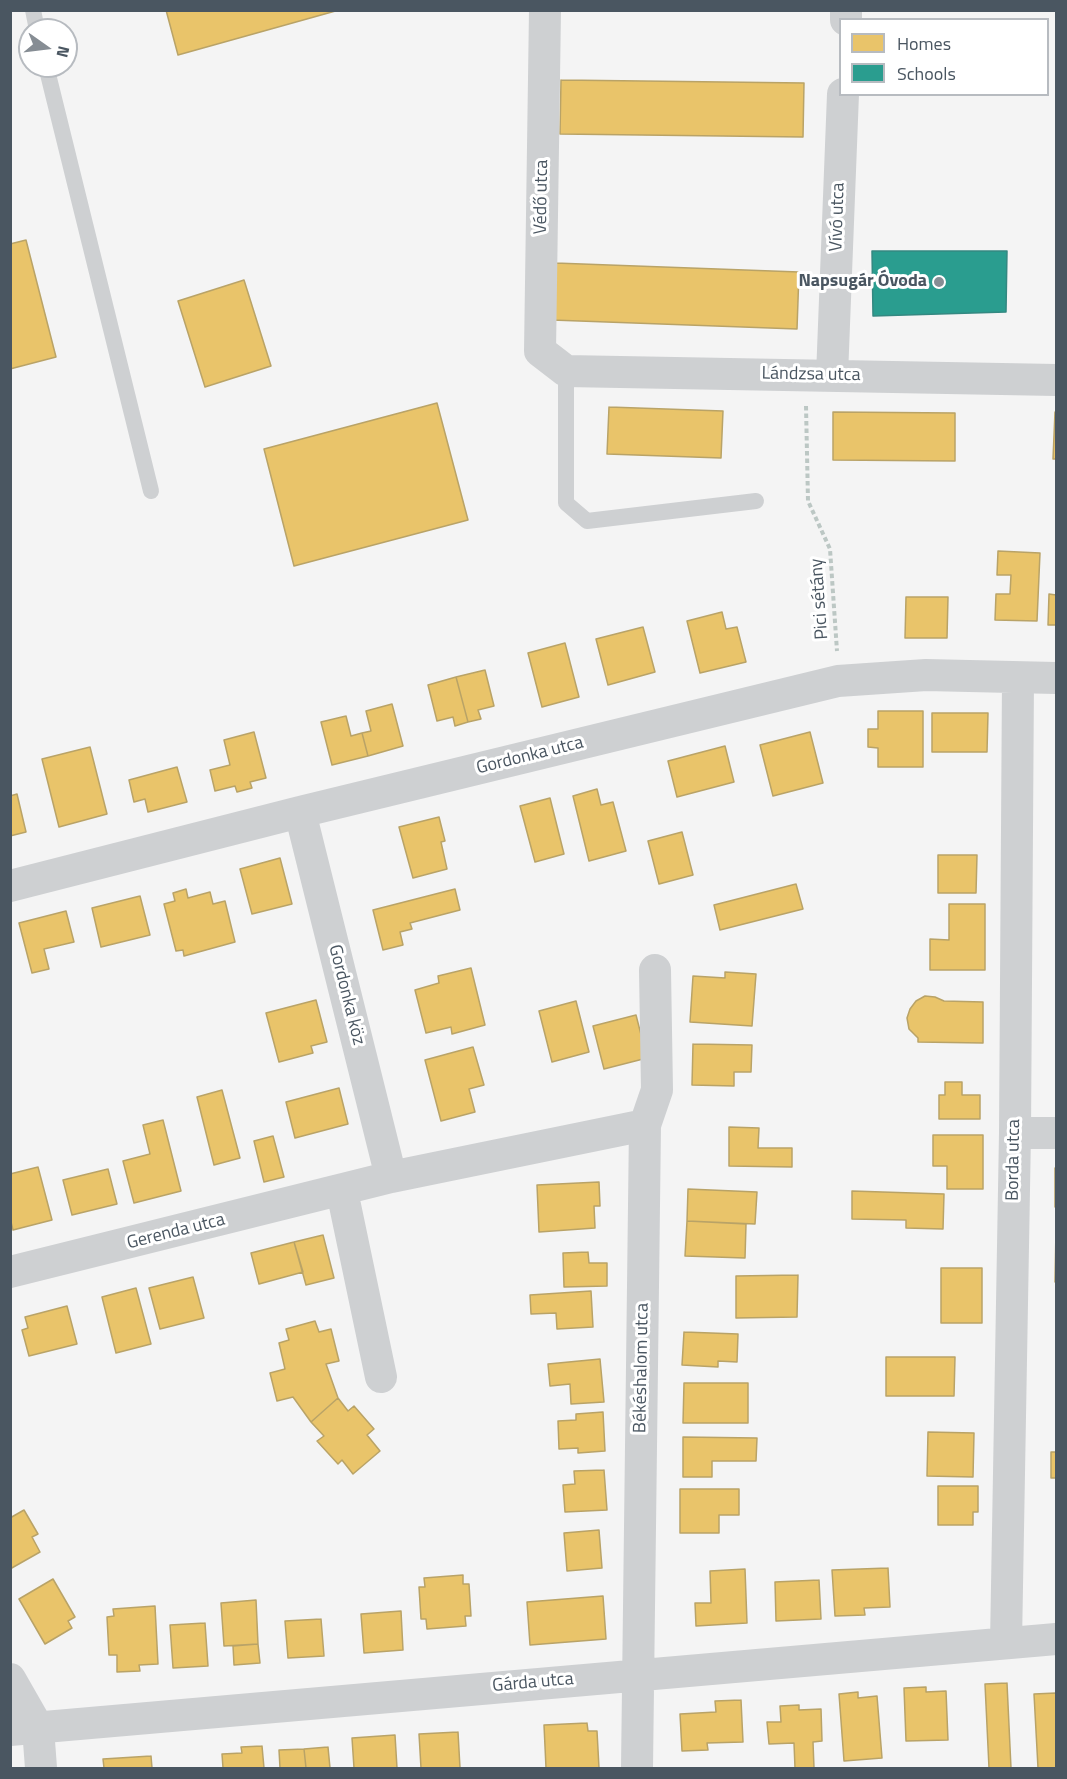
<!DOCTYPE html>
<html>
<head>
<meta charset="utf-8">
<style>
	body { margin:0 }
	#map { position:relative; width:1067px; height:1779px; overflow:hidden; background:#f4f4f4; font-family:"Titillium Web",sans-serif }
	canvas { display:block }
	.frame { position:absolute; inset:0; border:12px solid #4a5661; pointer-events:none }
	.legend { position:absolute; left:839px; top:18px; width:210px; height:78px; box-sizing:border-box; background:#fff; border:2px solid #b7bbc0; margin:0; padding:8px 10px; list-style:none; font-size:18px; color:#4a5661 }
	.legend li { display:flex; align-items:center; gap:12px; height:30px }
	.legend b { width:30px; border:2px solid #b7bbc0 }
	.north { position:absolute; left:18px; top:18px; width:60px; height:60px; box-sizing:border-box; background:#fff; border:2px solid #b7bbc0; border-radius:50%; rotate:104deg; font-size:16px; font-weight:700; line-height:24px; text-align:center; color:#4a5661 }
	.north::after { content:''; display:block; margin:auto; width:21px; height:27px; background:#868d94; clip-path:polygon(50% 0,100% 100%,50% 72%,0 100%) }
</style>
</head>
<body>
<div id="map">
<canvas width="1067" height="1779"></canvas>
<div class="frame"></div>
<ul class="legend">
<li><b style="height:16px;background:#e9c46a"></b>Homes</li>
<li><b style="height:16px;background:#2a9d8f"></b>Schools</li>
</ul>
<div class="north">N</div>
</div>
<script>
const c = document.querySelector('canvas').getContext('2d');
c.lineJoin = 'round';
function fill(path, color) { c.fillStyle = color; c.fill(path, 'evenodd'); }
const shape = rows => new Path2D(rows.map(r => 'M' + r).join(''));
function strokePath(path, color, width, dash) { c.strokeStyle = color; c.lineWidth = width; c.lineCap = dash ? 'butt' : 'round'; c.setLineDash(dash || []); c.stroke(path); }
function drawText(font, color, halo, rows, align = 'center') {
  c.font = font + ' "Titillium Web",sans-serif'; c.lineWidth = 6; c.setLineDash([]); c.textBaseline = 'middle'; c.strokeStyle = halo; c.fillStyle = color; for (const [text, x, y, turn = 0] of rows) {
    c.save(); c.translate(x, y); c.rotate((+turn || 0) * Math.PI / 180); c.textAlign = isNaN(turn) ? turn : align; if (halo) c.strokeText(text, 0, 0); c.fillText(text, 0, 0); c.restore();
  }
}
const homes = shape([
	[166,10,339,10,178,55,166,10],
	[561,80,804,83,803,137,560,134,561,80],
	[26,240,56,357,10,369,10,244,26,240],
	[555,263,799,272,797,329,552,320,555,263],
	[244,280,271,366,205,387,178,301,244,280],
	[437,403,468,520,294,566,264,449,437,403],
	[609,407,723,411,721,458,607,454,609,407],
	[833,412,955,413,955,461,833,460,833,412],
	[1055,412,1056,412,1056,459,1053,459,1055,412],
	[998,551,1040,553,1037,621,995,620,996,594,1010,594,1011,575,997,575,998,551],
	[1049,594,1056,595,1056,625,1048,625,1049,594],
	[906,597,948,597,947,638,905,638,906,597],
	[722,612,726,629,737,627,746,662,700,673,687,621,722,612],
	[643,627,655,672,608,685,596,639,643,627],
	[565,643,579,697,542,707,528,653,565,643],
	[485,670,494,706,478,710,481,719,468,722,456,677,485,670],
	[456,677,468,722,455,726,453,717,437,721,428,685,456,677],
	[392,704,403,746,368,756,362,733,371,731,366,711,392,704],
	[878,711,923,711,923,767,878,767,878,748,868,747,868,729,878,729,878,711],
	[932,713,988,713,987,752,932,752,932,713],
	[346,716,351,736,362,733,368,756,332,765,321,722,346,716],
	[254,732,266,778,250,782,252,788,237,792,235,786,215,791,210,770,230,765,224,740,254,732],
	[810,732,823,783,773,796,760,745,810,732],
	[725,746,734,782,677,797,668,761,725,746],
	[90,747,107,814,59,827,42,759,90,747],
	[177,767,187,802,148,812,145,799,134,802,129,780,177,767],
	[597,789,601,805,613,802,626,851,589,861,573,796,597,789],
	[17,794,26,832,10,836,10,796,17,794],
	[550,798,564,854,535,862,520,806,550,798],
	[439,817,445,841,441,842,447,869,413,878,399,827,439,817],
	[682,832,693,875,659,884,648,841,682,832],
	[938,855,977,855,976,893,938,893,938,855],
	[280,858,292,904,252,914,240,869,280,858],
	[796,884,803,909,720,930,714,905,796,884],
	[186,889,188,898,210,892,213,904,225,901,235,942,184,956,183,950,176,951,164,904,175,901,173,893,186,889],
	[455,889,460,910,410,923,412,929,400,932,403,945,383,950,373,910,455,889],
	[140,896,150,935,101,947,92,908,140,896],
	[949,904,985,904,985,970,930,970,930,939,949,940,949,904],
	[66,911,74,942,44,949,49,969,32,973,19,923,66,911],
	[471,968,485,1025,452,1034,451,1027,426,1033,415,990,439,983,438,976,471,968],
	[725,972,756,974,752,1026,690,1022,693,976,725,978,725,972],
	[925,996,935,997,944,1001,983,1002,983,1043,918,1042,918,1038,909,1029,907,1018,910,1009,916,1001,925,996],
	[316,1000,327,1042,311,1046,313,1053,279,1062,266,1013,316,1000],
	[576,1001,589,1052,552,1062,539,1011,576,1001],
	[636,1015,647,1058,604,1069,593,1026,636,1015],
	[693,1044,752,1045,751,1072,734,1072,734,1086,692,1085,693,1044],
	[473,1047,484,1085,469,1089,475,1112,441,1121,425,1060,473,1047],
	[945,1082,962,1082,962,1095,980,1095,980,1119,939,1119,939,1095,945,1095,945,1082],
	[339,1088,348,1124,295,1138,286,1102,339,1088],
	[222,1090,240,1158,214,1165,197,1097,222,1090],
	[163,1120,181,1191,134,1203,123,1161,150,1154,143,1125,163,1120],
	[729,1127,759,1128,758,1148,792,1148,792,1167,729,1166,729,1127],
	[933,1135,983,1135,983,1189,947,1189,947,1166,933,1166,933,1135],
	[273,1136,284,1177,264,1182,254,1141,273,1136],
	[38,1167,52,1220,13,1230,10,1218,10,1174,38,1167],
	[1055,1168,1056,1168,1056,1207,1055,1207,1055,1168],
	[108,1169,117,1204,72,1215,63,1180,108,1169],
	[599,1182,600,1206,594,1206,595,1228,539,1232,537,1185,599,1182],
	[688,1189,757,1192,755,1224,687,1221,688,1189],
	[852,1191,944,1194,943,1229,906,1228,906,1220,852,1219,852,1191],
	[687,1221,746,1224,745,1258,685,1256,687,1221],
	[1056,1229,1056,1282,1055,1282,1056,1229],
	[323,1235,334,1278,306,1285,294,1242,323,1235],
	[294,1242,303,1272,259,1284,251,1253,294,1242],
	[588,1252,589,1263,607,1263,607,1286,564,1287,563,1253,588,1252],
	[941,1268,982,1268,982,1323,941,1323,941,1268],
	[798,1275,797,1317,736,1318,736,1276,798,1275],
	[193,1277,204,1318,160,1329,149,1288,193,1277],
	[136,1288,151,1344,116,1353,102,1297,136,1288],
	[591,1291,593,1327,557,1329,556,1313,531,1314,530,1295,591,1291],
	[67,1306,77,1344,29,1356,22,1330,28,1328,25,1317,67,1306],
	[315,1321,319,1332,331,1329,339,1361,326,1364,338,1398,311,1422,293,1397,277,1401,270,1373,285,1369,279,1343,289,1340,286,1329,315,1321],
	[684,1332,738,1334,737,1362,718,1361,718,1367,682,1365,684,1332],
	[886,1357,955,1357,954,1396,886,1396,886,1357],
	[600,1359,604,1402,571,1404,570,1384,550,1386,548,1364,600,1359],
	[684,1383,748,1383,748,1423,683,1423,684,1383],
	[338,1398,348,1411,354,1406,374,1429,367,1435,380,1451,353,1474,342,1460,338,1464,317,1441,324,1436,311,1422,338,1398],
	[603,1412,605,1451,578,1453,578,1448,559,1449,558,1421,576,1420,576,1414,603,1412],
	[928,1432,974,1433,973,1477,927,1476,928,1432],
	[683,1437,757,1438,756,1461,712,1461,712,1477,683,1477,683,1437],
	[1051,1452,1056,1452,1056,1478,1051,1478,1051,1452],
	[604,1470,607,1510,565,1512,563,1485,575,1484,574,1471,604,1470],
	[938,1486,978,1486,978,1512,973,1512,973,1525,938,1525,938,1486],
	[680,1489,739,1489,739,1515,719,1515,719,1533,680,1533,680,1489],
	[24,1510,38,1534,32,1537,40,1552,10,1569,10,1518,24,1510],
	[599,1530,602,1568,567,1571,564,1533,599,1530],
	[888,1568,890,1607,864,1608,865,1615,835,1616,832,1570,888,1568],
	[745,1569,747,1623,696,1626,695,1603,711,1603,710,1571,745,1569],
	[463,1575,463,1584,469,1584,471,1616,465,1616,466,1626,427,1629,426,1619,421,1619,419,1587,425,1587,424,1578,463,1575],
	[53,1579,75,1617,68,1621,72,1628,45,1644,19,1599,53,1579],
	[819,1580,821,1619,776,1621,775,1582,819,1580],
	[603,1596,606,1639,530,1645,527,1602,603,1596],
	[256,1600,258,1644,224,1646,221,1603,256,1600],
	[155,1606,158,1664,139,1665,140,1671,117,1672,117,1655,109,1655,107,1617,114,1616,113,1609,155,1606],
	[401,1611,403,1650,364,1653,361,1614,401,1611],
	[321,1619,324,1656,288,1658,285,1621,321,1619],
	[205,1623,208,1666,173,1668,170,1625,205,1623],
	[258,1644,260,1663,234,1665,233,1646,258,1644],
	[1007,1683,1011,1768,989,1768,985,1684,1007,1683],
	[926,1687,926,1692,946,1691,948,1740,906,1741,904,1688,926,1687],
	[858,1692,858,1698,877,1696,882,1758,844,1761,839,1694,858,1692],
	[1056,1693,1056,1768,1038,1768,1034,1694,1056,1693],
	[741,1700,743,1742,707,1743,708,1750,682,1751,680,1714,716,1712,715,1701,741,1700],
	[799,1705,799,1710,821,1709,822,1741,813,1742,814,1768,795,1768,794,1743,769,1744,767,1722,781,1722,780,1706,799,1705],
	[587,1723,588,1731,597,1731,599,1768,546,1768,544,1725,587,1723],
	[458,1732,460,1768,421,1768,419,1734,458,1732],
	[395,1735,397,1768,354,1768,352,1738,395,1735],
	[262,1746,264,1768,223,1768,222,1754,242,1753,241,1747,262,1746],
	[328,1747,330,1768,306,1768,304,1749,328,1747],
	[304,1749,306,1768,280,1768,279,1750,304,1749],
	[151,1756,152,1768,104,1768,103,1759,151,1756]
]);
fill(homes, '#e9c46a');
strokePath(homes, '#b9a367', 1.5);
const schools = shape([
	[872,251,1007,251,1006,312,873,316,872,251]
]);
fill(schools, '#2a9d8f');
strokePath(schools, '#348881', 1.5);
strokePath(shape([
	[806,406,808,501,830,549,837,651]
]), '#bcc7c4', 4, [4.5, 3]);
strokePath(shape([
	[33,10,37,30],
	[46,66,151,491],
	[566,371,566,503,587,521,756,501]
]), '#ced0d2', 16);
strokePath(shape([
	[545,10,540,351,566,371,1056,380],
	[846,20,846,10],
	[832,376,843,94],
	[300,812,391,1177],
	[10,886,300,812,838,681,926,675,1056,678],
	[1015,1133,1056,1133],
	[342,1191,381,1377],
	[10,1272,391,1177,645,1125],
	[1006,1643,1015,1133,1018,678],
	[10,1679,38,1728,41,1768],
	[10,1730,1056,1639],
	[637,1768,645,1125,657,1090,655,970]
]), '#ced0d2', 32);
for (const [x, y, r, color] of [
	[939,282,6,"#868d94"]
]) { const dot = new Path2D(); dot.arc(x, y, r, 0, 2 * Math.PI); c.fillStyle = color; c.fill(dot); strokePath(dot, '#fff', 2); }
drawText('18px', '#4a5661', '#fff', [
	["Védő utca",542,197,-89],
	["Vívó utca",838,217,-88],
	["Lándzsa utca",811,375,1],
	["Pici sétány",820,599,-94],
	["Gordonka utca",530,756,-14],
	["Gordonka köz",346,995,76],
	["Borda utca",1014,1160,-89],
	["Gerenda utca",176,1232,-14],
	["Békéshalom utca",642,1368,-89],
	["Gárda utca",533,1683,-5]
]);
drawText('bold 18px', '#4a5661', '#fff', [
	["Napsugár Óvoda",927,282]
], 'right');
</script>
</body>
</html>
